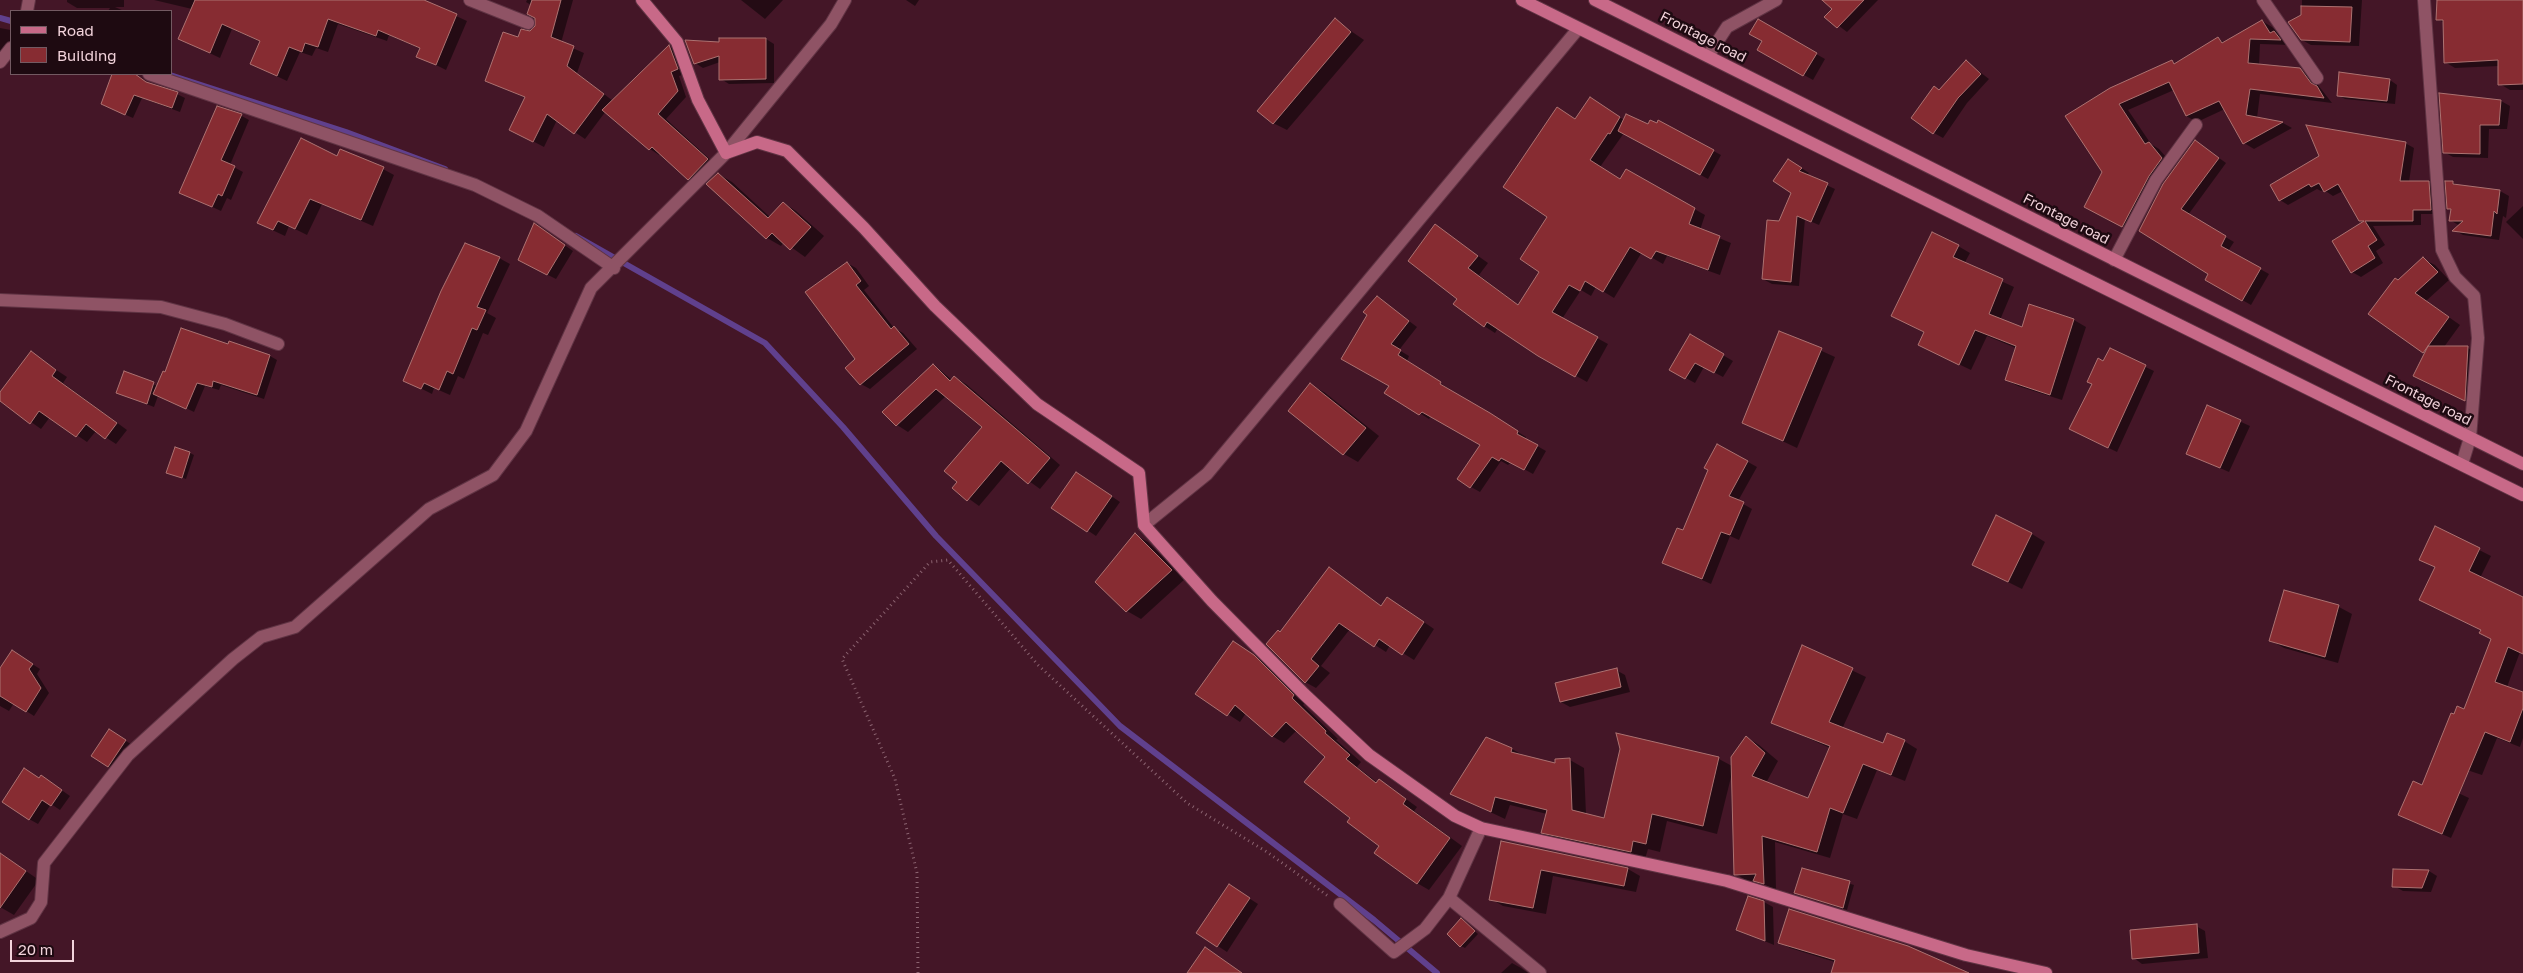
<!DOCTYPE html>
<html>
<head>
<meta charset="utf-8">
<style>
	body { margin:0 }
	#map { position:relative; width:2523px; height:973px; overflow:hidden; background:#441627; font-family:"Golos Text",sans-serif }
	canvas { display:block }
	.legend { position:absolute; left:10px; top:10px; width:162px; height:65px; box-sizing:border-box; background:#1e0a11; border:1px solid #735a62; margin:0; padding:6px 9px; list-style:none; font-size:15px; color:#f2d3db }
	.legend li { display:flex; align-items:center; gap:10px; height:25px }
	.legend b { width:25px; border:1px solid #735a62 }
	.scale { position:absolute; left:10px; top:940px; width:64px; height:22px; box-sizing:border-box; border:2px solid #f2d3db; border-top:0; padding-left:6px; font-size:15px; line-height:18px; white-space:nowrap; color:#f2d3db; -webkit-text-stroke:4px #1e0a11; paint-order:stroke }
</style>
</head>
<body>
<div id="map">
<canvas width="2523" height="973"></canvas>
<ul class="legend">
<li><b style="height:6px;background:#c86988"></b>Road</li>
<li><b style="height:14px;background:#872c32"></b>Building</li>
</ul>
<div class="scale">20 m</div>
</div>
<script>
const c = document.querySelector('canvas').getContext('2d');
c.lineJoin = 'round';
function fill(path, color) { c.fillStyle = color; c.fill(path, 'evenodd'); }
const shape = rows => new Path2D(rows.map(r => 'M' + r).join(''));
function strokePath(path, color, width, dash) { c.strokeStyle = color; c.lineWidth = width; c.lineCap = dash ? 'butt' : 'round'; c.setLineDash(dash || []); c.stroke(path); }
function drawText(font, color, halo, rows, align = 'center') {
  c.font = font + ' "Golos Text",sans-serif'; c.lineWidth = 5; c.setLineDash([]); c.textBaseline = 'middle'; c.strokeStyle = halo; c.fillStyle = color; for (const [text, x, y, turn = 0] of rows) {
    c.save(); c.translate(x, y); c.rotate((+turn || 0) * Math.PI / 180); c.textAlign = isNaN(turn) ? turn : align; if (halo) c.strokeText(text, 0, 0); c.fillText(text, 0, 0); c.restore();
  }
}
fill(shape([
	[67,0,124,0,124,7,115,7,124,11,108,11,110,8,77,8,67,2],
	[154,0,421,0,467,21,446,70,418,56,421,49,389,35,387,41,338,24,328,52,316,48,312,56,300,52,287,81,251,64,261,42,232,29,220,58,180,39,192,9],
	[527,0,573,0,561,43,584,53,577,73,613,101,669,46,677,51,686,74,679,76,686,97,666,119,716,165,698,184,660,153,659,155,650,149,606,111,585,139,557,120,544,147,521,135,526,98,486,81,519,39,537,26,531,5,526,2],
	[741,0,783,0,765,19],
	[906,0,919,0,915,6],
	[1824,0,1878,0,1847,32,1826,16,1834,9],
	[2302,0,2362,0,2359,46,2311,45,2302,40],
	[2438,0,2523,0,2523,90,2510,90,2500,84,2499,66,2455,68,2445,62,2444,23,2438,19],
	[1335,20,1364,40,1287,130,1273,123],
	[1758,21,1825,59,1813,80,1759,50,1764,41],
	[2262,21,2272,27,2290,45,2260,44,2259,65,2300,70,2311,76,2332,103,2260,94,2257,118,2283,123,2292,128,2254,149,2244,143,2225,109,2197,122,2186,116,2174,90,2128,110,2151,144,2159,149,2172,164,2133,231,2096,212,2104,172,2067,117,2172,61,2176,64,2218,39,2225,43],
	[0,28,11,30,11,40,0,59],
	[766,39,774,44,774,83,729,84,721,79,720,62,703,68,695,63,720,43],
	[1967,62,1989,79,1967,103,1943,138,1934,133,1939,91],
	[113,74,131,74,151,85,177,94,185,98,180,112,142,98,133,118,110,108,102,104],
	[2390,80,2397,85,2395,104,2345,99,2338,95],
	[2441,94,2501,101,2510,106,2507,129,2489,129,2488,158,2453,157,2444,152],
	[1601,105,1624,120,1649,126,1658,125,1659,122,1721,155,1708,179,1624,133,1600,167,1621,180,1627,171,1705,215,1700,230,1731,243,1720,275,1667,256,1663,264,1642,252,1614,298,1596,287,1591,296,1581,290,1562,319,1608,344,1587,382,1539,355,1498,328,1495,333,1484,326,1459,298,1436,226,1488,263,1479,275,1519,306,1541,271,1549,216,1576,120],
	[240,115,249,120,230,165,243,172,231,200,227,198,221,211,180,192],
	[2405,143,2414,148,2409,182,2429,182,2437,187,2439,214,2421,214,2421,225,2373,226,2385,245,2376,251,2383,263,2361,277,2352,272,2364,223,2360,220,2343,191,2333,196,2324,190,2321,191,2317,189,2288,205,2280,200,2271,185],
	[2204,147,2226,163,2188,215,2234,242,2228,251,2269,274,2251,305,2206,279,2210,274,2140,230],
	[338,158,383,169,394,175,373,226,322,204,307,235,289,226,285,236,270,229],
	[1797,165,1809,173,1807,176,1835,189,1819,225,1805,219,1799,286,1772,284,1763,279,1780,223,1793,192],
	[718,174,732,182,770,217,783,203,796,211,824,236,805,257,784,242,781,246,767,238,708,184],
	[2452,182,2460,186,2500,191,2509,196,2506,218,2503,216,2499,240,2463,235,2454,230,2460,226,2450,220,2452,210,2448,209],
	[2523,206,2523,239,2506,222],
	[543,230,573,251,556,279,528,265],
	[1958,246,1970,253,1964,264,2014,287,2000,320,2022,329,2030,306,2074,320,2086,327,2062,400,2018,386,2006,380,2016,348,1987,336,1971,370,1931,351,1925,333,1904,322],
	[499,258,510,264,487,313,496,318,488,335,483,333,464,379,458,376,450,395,434,388,432,394,404,380],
	[2423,259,2435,265,2449,280,2426,301,2460,325,2444,347,2468,348,2477,353,2474,404,2424,381,2426,354,2423,352,2399,281],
	[847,263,856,268,869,286,864,290,894,328,903,333,917,349,870,389,861,384],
	[1377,297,1417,327,1399,350,1409,356,1407,361,1449,389,1448,390,1499,420,1526,437,1525,439,1546,451,1533,474,1511,462,1508,465,1501,461,1480,492,1471,487,1482,444,1431,416,1429,419,1386,392,1391,385,1368,314],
	[1780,332,1835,357,1797,448,1744,423],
	[1690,336,1733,361,1723,377,1704,367,1695,383,1671,370],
	[2110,350,2154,371,2117,452,2080,434],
	[31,353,67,377,63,383,127,430,116,444,96,431,87,442,50,417,41,429,0,400,0,394],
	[270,356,277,360,264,399,221,385,219,390,205,386,194,412,161,396,158,396,154,407,118,393,125,373,158,386],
	[934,365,952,380,954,377,966,384,1060,465,1040,489,1011,468,979,506,954,488,959,482,984,427,946,396,908,432,897,425,884,412],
	[1310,385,1324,392,1379,436,1358,462,1344,454,1290,411],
	[2208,407,2250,426,2229,472,2197,458],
	[1718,445,1757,467,1738,501,1752,509,1739,540,1730,536,1711,584,1664,563,1684,532],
	[190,453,194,455,186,479,172,474],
	[1085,478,1120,502,1096,536,1053,507],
	[2436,528,2491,556,2480,578,2523,598,2523,654,2520,652,2507,687,2523,694,2523,738,2520,747,2497,738,2482,775,2446,763,2492,639,2482,630,2436,568],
	[2032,534,2045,542,2022,589,1974,565],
	[1135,535,1148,542,1185,579,1141,619,1127,611,1096,582],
	[1330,569,1382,607,1399,605,1434,629,1414,660,1390,645,1386,652,1350,629,1321,666,1330,673,1316,688,1305,682,1281,633],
	[2285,591,2339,607,2352,614,2338,663,2284,648,2270,640],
	[1233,642,1266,664,1305,703,1303,705,1338,739,1336,740,1361,762,1357,767,1378,783,1379,781,1391,788,1417,807,1414,811,1462,846,1429,890,1417,883,1351,818,1327,757,1297,730,1284,743,1272,736,1246,713,1240,722,1197,694],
	[1803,647,1866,677,1842,729,1884,745,1904,741,1917,749,1905,781,1877,770,1857,819,1843,814,1830,858,1775,842,1776,890,1757,881,1749,882,1736,874,1732,773,1717,834,1667,821,1660,852,1648,849,1645,859,1556,840,1542,832,1547,814,1510,805,1505,819,1452,794,1512,749,1526,757,1556,765,1570,760,1584,768,1586,814,1605,819,1621,749,1618,735,1719,759,1732,766,1746,737,1759,745,1778,761,1766,783,1809,800,1830,748,1772,722],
	[20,656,40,669,37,674,49,693,34,716,14,703,9,711,0,706,0,671],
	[1616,670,1625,675,1630,692,1570,707,1561,702],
	[118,736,134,746,117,771,108,766],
	[2426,778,2469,798,2451,838,2409,820],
	[39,779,50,782,70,796,60,810,51,804,38,824,29,819],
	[1502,842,1628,869,1640,876,1636,892,1553,876,1546,914,1503,906,1491,899],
	[0,853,39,880,14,915,0,907],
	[1803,869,1854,885,1847,910,1795,893],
	[2429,871,2437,876,2431,892,2403,891,2394,886],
	[1238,891,1258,904,1227,952,1198,933],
	[1764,902,1773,907,1774,945,1738,930],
	[1465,922,1478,934,1465,948,1461,946],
	[2196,926,2205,931,2208,958,2142,964,2134,958],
	[1779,942,1968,973,1832,973,1835,962,1790,948],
	[1512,963,1521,968,1528,973,1501,973]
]), '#0007');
strokePath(shape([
	[0,18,11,21],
	[167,74,346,132,445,169],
	[576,236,765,343,843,427,936,536,1120,726,1374,920,1437,973]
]), '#60408d', 6);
const building = shape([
	[195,0,424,0,457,14,436,65,416,57,420,48,378,30,376,36,328,19,318,47,305,43,302,52,289,47,277,76,250,64,260,41,222,24,210,53,178,39,195,0],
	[532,0,561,0,551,37,574,46,567,66,604,94,574,134,547,114,533,142,509,130,525,97,485,81,503,32,518,37,521,29,530,31,535,26,535,18,527,14,532,0],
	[1822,0,1864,0,1837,28,1824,17,1832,9,1822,0],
	[2437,0,2523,0,2523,84,2498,85,2498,60,2444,63,2443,20,2436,20,2437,0],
	[2301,6,2352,7,2350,42,2301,40,2288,22,2301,15,2301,6],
	[1335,18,1351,32,1273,124,1257,111,1335,18],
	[1758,19,1817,53,1803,76,1757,50,1762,41,1749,34,1758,19],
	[2262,20,2270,33,2274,31,2281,40,2250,39,2248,63,2300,68,2311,83,2317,86,2324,98,2250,89,2246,115,2283,122,2243,144,2219,101,2186,116,2169,82,2119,104,2145,144,2149,142,2162,158,2149,176,2122,227,2084,207,2102,172,2065,116,2110,88,2172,60,2174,64,2218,37,2222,43,2262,20],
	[719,38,766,38,766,79,719,80,719,56,694,64,685,40,719,42,719,38],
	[669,45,678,69,671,72,678,91,658,114,708,159,688,180,652,147,649,150,602,110,669,45],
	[1966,60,1981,74,1958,98,1933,134,1911,118,1934,86,1939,90,1966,60],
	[2339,72,2390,79,2387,101,2337,96,2339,72],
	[112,74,135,74,146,82,178,92,172,108,134,95,125,115,101,104,112,74],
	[2439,93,2501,100,2499,125,2480,125,2480,154,2443,153,2439,93],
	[1590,97,1620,117,1610,134,1608,133,1590,160,1620,179,1626,169,1695,208,1689,224,1720,236,1708,270,1656,251,1651,259,1630,247,1603,292,1585,281,1580,291,1569,285,1552,312,1598,337,1575,377,1538,356,1487,322,1484,327,1453,304,1457,299,1408,261,1435,224,1478,256,1468,268,1518,305,1539,272,1520,259,1547,217,1503,187,1557,107,1575,119,1590,97],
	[217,106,242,114,221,160,235,166,222,196,218,194,212,207,179,193,217,106],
	[1626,114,1648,124,1650,120,1657,123,1658,120,1714,150,1700,175,1618,131,1626,114],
	[2306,125,2406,142,2400,181,2429,181,2431,210,2413,210,2413,221,2365,221,2377,240,2368,246,2375,258,2351,273,2332,241,2364,221,2359,221,2338,184,2324,192,2319,183,2311,187,2309,184,2279,201,2270,185,2319,156,2306,125],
	[301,138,337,156,340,149,384,167,361,220,310,199,295,229,278,221,273,230,257,223,301,138],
	[2195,140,2219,158,2181,209,2226,236,2221,246,2261,268,2242,301,2205,280,2208,274,2139,231,2163,184,2195,140],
	[1788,159,1802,168,1799,171,1828,183,1811,222,1797,216,1791,282,1762,279,1767,220,1779,221,1791,193,1773,181,1788,159],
	[718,173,768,218,783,202,811,227,790,250,772,233,766,239,706,184,718,173],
	[2445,181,2453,181,2453,184,2500,190,2497,214,2494,211,2491,236,2452,231,2463,221,2449,221,2451,209,2447,209,2445,181],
	[534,223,565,245,547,275,518,260,534,223],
	[1932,232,1959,245,1953,257,2003,279,1989,314,2022,327,2029,304,2074,319,2050,395,2005,380,2016,346,1975,330,1959,365,1918,345,1924,332,1891,316,1932,232],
	[465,243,500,257,477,307,486,310,477,330,472,328,453,374,447,371,439,390,424,383,421,389,403,381,441,291,465,243],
	[2423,257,2438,272,2415,293,2449,317,2423,353,2368,314,2395,278,2398,280,2423,257],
	[847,262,861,281,856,285,891,329,894,326,909,344,860,385,845,368,855,359,805,292,847,262],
	[1377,296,1409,321,1391,344,1401,350,1398,355,1441,382,1440,384,1490,413,1518,431,1517,434,1538,445,1524,470,1501,458,1499,461,1492,457,1470,488,1457,479,1480,445,1422,412,1419,415,1384,393,1389,386,1341,359,1367,315,1363,312,1377,296],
	[181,328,228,344,229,341,270,355,257,395,213,381,212,387,197,383,186,409,153,394,163,371,165,372,181,328],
	[1779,331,1822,348,1783,441,1742,423,1779,331],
	[1690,334,1724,354,1714,373,1695,363,1685,379,1669,370,1690,334],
	[2428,346,2468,346,2465,401,2413,376,2428,346],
	[2110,348,2146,365,2108,448,2069,429,2092,384,2087,382,2098,358,2103,361,2110,348],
	[31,351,56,370,52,376,117,423,105,439,86,424,76,437,39,411,30,424,0,401,0,392,31,351],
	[933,364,950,381,954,376,1050,458,1028,484,1001,461,967,501,952,488,957,482,944,471,982,427,936,389,896,426,882,412,933,364],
	[124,371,154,382,147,404,116,393,124,371],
	[1310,383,1366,428,1343,455,1288,411,1310,383],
	[2207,405,2241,420,2220,468,2186,454,2207,405],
	[1717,444,1748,461,1729,496,1744,502,1730,535,1721,532,1702,579,1662,563,1677,528,1683,530,1708,470,1704,468,1717,444],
	[175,447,190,452,182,478,166,473,175,447],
	[1076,472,1112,496,1087,532,1051,508,1076,472],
	[1996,515,2032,533,2008,582,1972,565,1996,515],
	[2435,526,2480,548,2469,571,2523,597,2523,654,2508,647,2495,682,2523,692,2523,708,2510,742,2485,732,2442,834,2398,815,2413,781,2422,785,2451,713,2454,714,2457,706,2464,709,2491,639,2479,633,2481,630,2419,600,2435,567,2419,560,2435,526],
	[1135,533,1172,570,1126,612,1095,582,1135,533],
	[1329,567,1381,606,1387,597,1424,622,1402,655,1379,639,1374,647,1339,623,1311,659,1319,666,1305,683,1266,644,1278,630,1280,632,1329,567],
	[2284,590,2339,605,2325,657,2269,641,2284,590],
	[1233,641,1254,655,1294,695,1292,698,1326,731,1325,733,1350,755,1346,759,1376,783,1379,779,1406,799,1403,804,1450,838,1417,884,1374,853,1379,846,1347,822,1350,818,1304,782,1325,757,1286,722,1272,737,1235,705,1227,716,1195,694,1233,641],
	[1802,645,1853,668,1829,722,1883,743,1887,733,1905,740,1891,775,1863,764,1843,813,1830,808,1817,852,1762,836,1764,884,1753,881,1756,874,1734,875,1731,757,1746,736,1765,753,1752,776,1808,798,1830,746,1771,723,1802,645],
	[12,650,33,664,29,669,41,688,26,712,0,696,0,668,12,650],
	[1617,668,1621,687,1560,702,1555,683,1617,668],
	[109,729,126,740,108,767,91,756,109,729],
	[1616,733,1719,757,1703,826,1652,814,1646,844,1633,841,1631,852,1541,833,1547,810,1495,797,1491,812,1450,794,1486,737,1512,748,1511,752,1555,763,1555,759,1570,758,1572,810,1604,818,1620,749,1616,733],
	[24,768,39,778,41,775,62,790,51,806,42,800,29,820,2,802,24,768],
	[1501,841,1628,868,1624,886,1541,870,1533,908,1489,900,1501,841],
	[0,853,26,871,0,908,0,853],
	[1802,868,1850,881,1843,908,1794,893,1802,868],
	[2393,869,2429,870,2422,888,2392,887,2393,869],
	[1229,884,1250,898,1217,947,1196,933,1229,884],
	[1748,896,1764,901,1765,941,1736,930,1748,896],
	[1789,909,1908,946,1969,973,1831,973,1835,960,1778,943,1789,909],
	[1461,918,1475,931,1460,947,1447,934,1461,918],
	[2197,924,2199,953,2132,959,2130,930,2197,924],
	[1205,947,1242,973,1187,973,1205,947]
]);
fill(building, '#872c32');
strokePath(building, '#ac7271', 1);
const street = shape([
	[470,0,528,23],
	[2263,0,2317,78],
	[2424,0,2442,250,2455,277,2474,296,2478,338,2470,438,2462,464],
	[27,11,29,0],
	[1708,56,1727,27,1776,0],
	[0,62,11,48],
	[149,74,475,185,538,216,614,268],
	[2114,260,2156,180,2196,125],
	[0,300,161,307,225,324,278,344],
	[1144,525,1207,474,1578,29],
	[1481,828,1449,898,1540,973],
	[1340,904,1394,952,1425,929,1449,898],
	[0,932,31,918,41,902,44,863,128,755,233,659,261,637,295,627,429,509,493,475,526,431,591,288,726,153,831,24,845,0]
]);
const secondary = shape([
	[642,0,677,42,698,100,726,153,757,142,787,151,864,228,935,306,1037,404,1139,473,1144,525,1212,601,1304,694,1369,755,1455,816,1481,828,1727,881,1966,955,2046,973],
	[1522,0,2523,495],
	[1595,0,2523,464]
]);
strokePath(street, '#603444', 14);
strokePath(secondary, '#603444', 14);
strokePath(shape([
	[918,973,917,873,895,779,842,659,930,562,948,560,1038,665,1187,803,1267,852,1328,896]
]), '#8c6471', 3, [1, 4]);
strokePath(street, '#8f5365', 12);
strokePath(secondary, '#c86988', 12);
drawText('14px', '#f2d3db', '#1e0a11', [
	["Frontage road",1703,37,27],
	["Frontage road",2066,219,27],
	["Frontage road",2428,400,27]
]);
</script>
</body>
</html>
